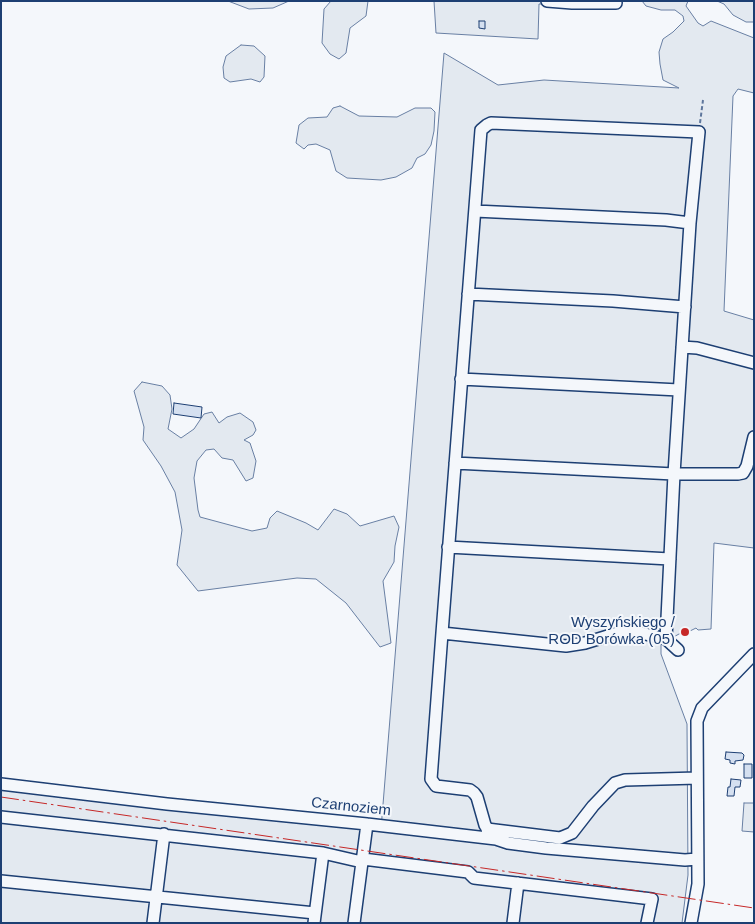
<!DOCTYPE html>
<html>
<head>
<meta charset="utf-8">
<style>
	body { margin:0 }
	#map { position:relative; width:755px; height:924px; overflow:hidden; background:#f4f7fb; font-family:Helvetica,sans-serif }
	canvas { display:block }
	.frame { position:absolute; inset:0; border:2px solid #1d3f73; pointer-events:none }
</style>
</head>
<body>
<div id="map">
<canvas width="755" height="924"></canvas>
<div class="frame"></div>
</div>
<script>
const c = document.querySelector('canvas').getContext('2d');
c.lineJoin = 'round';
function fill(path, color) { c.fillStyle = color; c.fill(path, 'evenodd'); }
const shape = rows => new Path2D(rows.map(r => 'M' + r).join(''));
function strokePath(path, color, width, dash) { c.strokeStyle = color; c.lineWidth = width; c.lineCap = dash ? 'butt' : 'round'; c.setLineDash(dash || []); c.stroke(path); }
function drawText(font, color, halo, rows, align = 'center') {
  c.font = font + ' Helvetica,sans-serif'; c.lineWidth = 4; c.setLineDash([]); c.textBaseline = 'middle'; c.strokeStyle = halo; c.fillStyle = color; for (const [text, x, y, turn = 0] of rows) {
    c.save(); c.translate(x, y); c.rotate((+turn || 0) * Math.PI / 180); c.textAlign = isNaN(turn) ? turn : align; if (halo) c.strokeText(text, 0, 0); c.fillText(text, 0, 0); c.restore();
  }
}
const green = shape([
	[228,1,289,1,273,8,249,9,228,1],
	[331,1,368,1,366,16,350,28,346,53,339,59,330,54,322,43,324,9,331,1],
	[434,1,620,1,620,6,539,4,538,39,436,33,434,1],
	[642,1,688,1,686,6,698,23,703,26,711,21,754,38,754,93,738,89,733,96,724,311,754,320,754,548,714,543,711,629,698,630,696,628,690,631,688,629,661,644,661,654,687,724,688,875,682,923,1,923,1,788,381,829,444,53,498,85,544,80,679,88,663,80,660,64,659,52,663,39,673,32,684,21,683,16,675,10,661,10,646,6,642,1],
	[717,1,754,1,754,22,746,22,733,15,724,4,717,1],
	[241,45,254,46,265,56,264,77,260,82,251,79,230,82,224,78,223,67,226,56,241,45],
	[340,106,359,116,397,117,415,108,431,108,435,112,434,131,431,145,425,154,417,158,412,168,396,177,381,180,347,178,336,171,330,150,316,144,308,145,304,149,296,143,299,125,308,118,327,117,333,108,340,106],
	[142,382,162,386,170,395,172,409,168,429,181,438,194,429,204,414,212,412,219,423,227,417,240,413,253,422,256,430,253,435,244,440,250,443,256,461,253,478,246,481,233,460,222,458,214,449,206,450,197,461,194,478,198,510,200,517,252,531,267,528,270,518,277,511,306,523,318,530,334,509,347,514,360,526,394,516,399,527,395,546,394,562,383,581,391,643,380,647,346,603,316,579,297,578,198,591,177,565,182,530,175,492,161,466,143,440,144,427,134,391,142,382],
	[744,803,754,803,754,832,742,831,744,803]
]);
fill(green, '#e3e9f0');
strokePath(green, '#687fa3', 1);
const building = shape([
	[479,21,485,21,485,29,479,28,479,21],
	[174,403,202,407,201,418,173,414,174,403],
	[726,752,742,753,744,755,743,760,735,761,735,764,730,763,730,760,725,759,726,752],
	[744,764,752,764,752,778,744,778,744,764],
	[731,779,741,780,740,787,735,787,734,796,727,796,728,787,730,787,731,779]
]);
fill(building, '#d5e0f0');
strokePath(building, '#1d3f73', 1);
const minor = shape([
	[547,1,572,3,616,3],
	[475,211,666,220,690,223],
	[468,294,613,301,685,307],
	[682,347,697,348,754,363],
	[461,379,679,390],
	[455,463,674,474,738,474,743,473,747,466,754,437],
	[448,547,670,559],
	[442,633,431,779,436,786,470,790,474,793,477,797,485,825,490,833,496,839],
	[666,639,674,474,690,223,699,132,491,123,487,125,481,130,442,633,566,646,585,643,621,632,641,633,666,639,678,650],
	[1,784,167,804,367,824,496,839,508,843,546,848,685,860,697,859],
	[1,817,323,853,362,862],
	[487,829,560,838,572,833,593,806,615,783,625,780,697,778],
	[363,859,468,872,474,878,652,899,647,923],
	[1,881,315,913],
	[153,923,164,834],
	[314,923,323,853],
	[354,923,367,824],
	[513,923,518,883],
	[691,923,698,884,697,721,702,708,754,654]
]);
strokePath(minor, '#1d3f73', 14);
strokePath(shape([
	[700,123,703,100]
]), '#5e769c', 2, [4, 2.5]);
strokePath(minor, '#f4f7fb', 11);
strokePath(shape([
	[1,797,754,908]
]), '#c62828', 1, [18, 4, 2.5, 4]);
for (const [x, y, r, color] of [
	[685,632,5,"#c62828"]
]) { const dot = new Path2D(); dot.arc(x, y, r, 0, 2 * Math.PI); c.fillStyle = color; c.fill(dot); strokePath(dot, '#f4f7fb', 2); }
drawText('15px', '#1d3f73', '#f4f7fb', [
	["Wyszyńskiego /",675,623],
	["ROD Borówka (05)",675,640]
], 'right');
drawText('15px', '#1d3f73', '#f4f7fb', [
	["Czarnoziem",351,807,6]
]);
</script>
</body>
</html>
